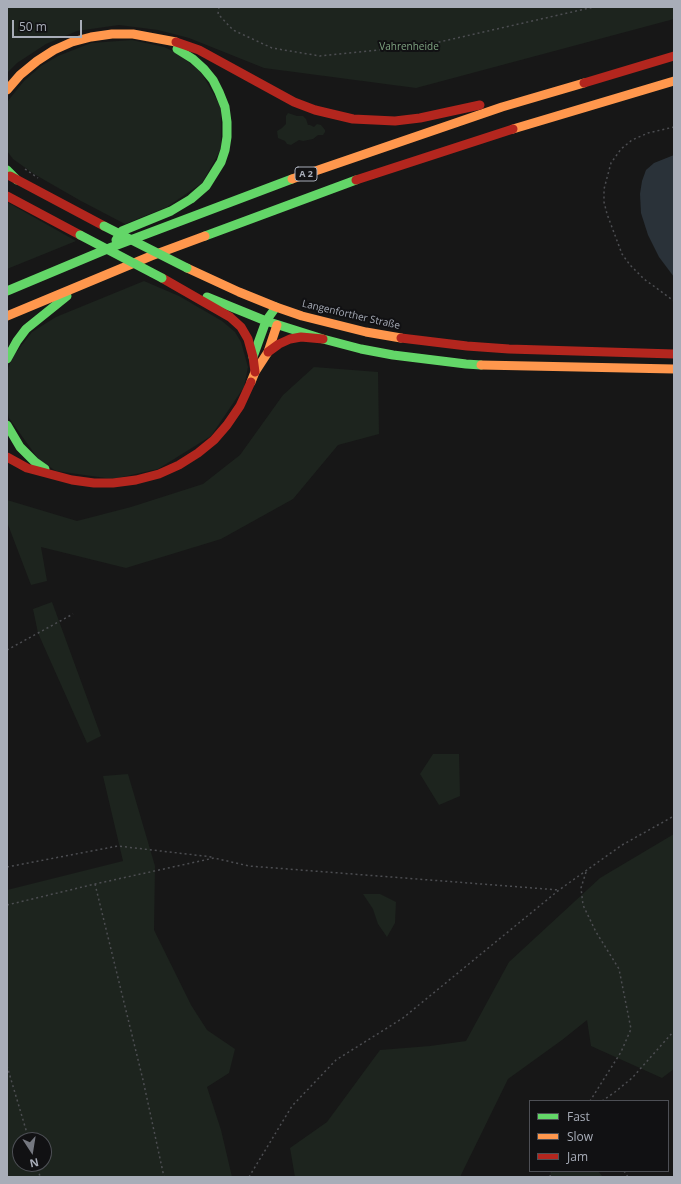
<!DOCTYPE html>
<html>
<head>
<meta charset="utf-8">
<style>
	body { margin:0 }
	#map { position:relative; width:681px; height:1184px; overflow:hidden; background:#171717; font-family:"Open Sans",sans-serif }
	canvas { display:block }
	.frame { position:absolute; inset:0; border:8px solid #a8adb8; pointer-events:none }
	.legend { position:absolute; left:529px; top:1100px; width:140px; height:72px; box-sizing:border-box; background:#111113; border:1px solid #4d4f55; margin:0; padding:5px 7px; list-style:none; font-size:12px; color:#a8adb8 }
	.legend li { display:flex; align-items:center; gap:8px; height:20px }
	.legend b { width:20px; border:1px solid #4d4f55 }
	.north { position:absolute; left:12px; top:1132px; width:40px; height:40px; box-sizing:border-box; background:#111113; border:1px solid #4d4f55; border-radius:50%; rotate:168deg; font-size:11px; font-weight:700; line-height:16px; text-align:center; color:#a8adb8 }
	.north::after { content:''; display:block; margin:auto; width:14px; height:18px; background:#757880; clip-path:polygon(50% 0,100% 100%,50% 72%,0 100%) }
	.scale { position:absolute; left:12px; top:20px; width:70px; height:18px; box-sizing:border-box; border:2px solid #a8adb8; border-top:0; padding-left:5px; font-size:12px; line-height:14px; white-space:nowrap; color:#a8adb8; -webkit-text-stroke:3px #111113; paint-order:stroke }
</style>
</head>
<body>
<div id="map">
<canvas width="681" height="1184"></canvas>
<div class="frame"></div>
<ul class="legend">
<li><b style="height:5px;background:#63d668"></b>Fast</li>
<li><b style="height:5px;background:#ff974d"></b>Slow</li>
<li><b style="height:5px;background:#b3261e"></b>Jam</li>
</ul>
<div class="north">N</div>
<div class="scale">50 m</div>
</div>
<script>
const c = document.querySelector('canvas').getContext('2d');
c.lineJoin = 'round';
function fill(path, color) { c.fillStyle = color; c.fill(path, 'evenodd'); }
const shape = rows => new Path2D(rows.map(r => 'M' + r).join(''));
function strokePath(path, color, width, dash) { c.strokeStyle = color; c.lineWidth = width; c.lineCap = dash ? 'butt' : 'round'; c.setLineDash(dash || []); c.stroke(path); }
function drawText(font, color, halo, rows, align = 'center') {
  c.font = font + ' "Open Sans",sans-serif'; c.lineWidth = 4; c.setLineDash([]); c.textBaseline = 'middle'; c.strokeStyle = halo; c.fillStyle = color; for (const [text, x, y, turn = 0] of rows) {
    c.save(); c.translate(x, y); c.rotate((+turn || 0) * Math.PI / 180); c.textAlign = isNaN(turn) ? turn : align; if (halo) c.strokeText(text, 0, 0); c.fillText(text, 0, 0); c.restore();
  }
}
fill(shape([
	[7,7,674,7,674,19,416,88,264,68,189,38,158,30,119,25,77,31,46,44,17,63,7,73],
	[132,40,164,47,177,53,201,72,221,107,221,149,202,183,167,207,125,224,81,201,34,174,13,159,7,151,7,102,24,81,41,66,58,56,91,43],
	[288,113,297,116,303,116,306,119,308,125,310,125,314,127,317,124,321,125,325,130,325,132,323,135,318,135,313,139,303,141,299,140,291,145,287,144,285,141,278,138,277,131,282,128,286,124,286,116],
	[7,202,76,241,7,269],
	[144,281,179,296,222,321,235,332,241,342,248,367,244,387,211,436,158,469,113,479,56,471,39,460,9,418,7,409,7,373,11,359,32,332,56,317],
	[314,367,378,372,379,434,338,445,293,499,221,539,126,568,41,547,47,581,31,585,7,522,7,500,77,521,131,507,203,484,240,455,283,395],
	[52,602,101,736,87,743,38,633,33,609],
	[433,754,459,754,460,796,439,805,420,774],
	[128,774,155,866,154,930,191,1005,207,1030,235,1049,229,1073,207,1087,221,1130,232,1177,7,1177,7,890,123,861,103,776],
	[20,1140,44,1140,44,1164,20,1164],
	[674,834,674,1069,662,1078,591,1046,587,1020,562,1040,508,1079,460,1177,295,1177,290,1148,327,1122,380,1050,430,1046,466,1041,509,962,600,878],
	[363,894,380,894,396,902,395,923,387,937,378,924,373,909],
	[551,1171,598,1171,603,1177,550,1177]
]), '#1d241e');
fill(shape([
	[674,155,674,277,659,257,648,235,641,213,640,194,642,181,646,170,654,163]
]), '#2a3239');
strokePath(shape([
	[219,7,218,14,233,30,272,48,320,56,426,45,594,7],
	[674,127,648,133,632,140,621,149,611,163,604,189,604,202,607,214,622,254,630,265,644,279,674,301],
	[25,169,38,178],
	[7,650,73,614],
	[7,867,118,846,212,857],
	[586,872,581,888,583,905,596,932,619,969,631,1029,621,1052,590,1101],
	[95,884,143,1080,164,1177],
	[7,905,95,884,214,858,249,866,559,890],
	[7,1066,29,1140],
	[602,1101,615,1092,632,1078,674,1031],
	[37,1164,40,1177],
	[624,1171,628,1177],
	[249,1177,292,1106,336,1060,403,1018,559,890,622,845,674,816],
	[550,1177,551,1171]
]), '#4d4e52', 1.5, [2, 3]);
strokePath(shape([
	[7,170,17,180],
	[205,236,356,180],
	[116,240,122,231,171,211,191,199,206,186,221,162,225,150,227,137,227,122,225,107,219,92,213,80,204,69,193,59,177,49],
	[7,291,112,247,292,179],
	[207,297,266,321,323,339,361,349,393,355,466,364,481,365],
	[253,357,266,321,276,307],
	[7,359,17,341,26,329,67,296],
	[7,425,20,447,35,462,45,469]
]), '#63d668', 9);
strokePath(shape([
	[7,90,20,75,37,61,54,50,72,42,91,37,112,34,133,34,176,42],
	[513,129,674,81],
	[292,179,502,107,584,83],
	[187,268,239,292,276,307,302,316,366,332,401,338],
	[7,316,151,256,205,236],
	[481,365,674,369],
	[251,382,255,372,268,352,277,325]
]), '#ff974d', 9);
strokePath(shape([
	[176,42,199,50,294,102,315,110,353,119,395,121,420,118,480,105],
	[584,83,674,56],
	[10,176,104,226],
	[356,180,513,129],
	[7,196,80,235],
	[162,278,230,317,241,327,248,339,253,357,255,372],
	[401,338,467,346,509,349,674,354],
	[268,352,279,344,290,339,301,337,323,339],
	[7,457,27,468,72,480,94,483,113,483,136,480,159,474,179,465,198,453,214,440,227,425,240,406,251,382]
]), '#b3261e', 9);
strokePath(shape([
	[104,226,187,268],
	[80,235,162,278]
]), '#63d668', 9);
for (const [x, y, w] of [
	[306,174,22]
]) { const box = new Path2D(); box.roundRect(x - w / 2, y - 7, w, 14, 3); c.fillStyle = '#111113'; c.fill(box); strokePath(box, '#a8adb8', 1); }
drawText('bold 9px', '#a8adb8', null, [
	["A 2",306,174]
]);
drawText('10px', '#7fa381', '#111113', [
	["Vahrenheide",409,47]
]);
drawText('10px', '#a8adb8', '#111113', [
	["Langenforther Straße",351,315,13]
]);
</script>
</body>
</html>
